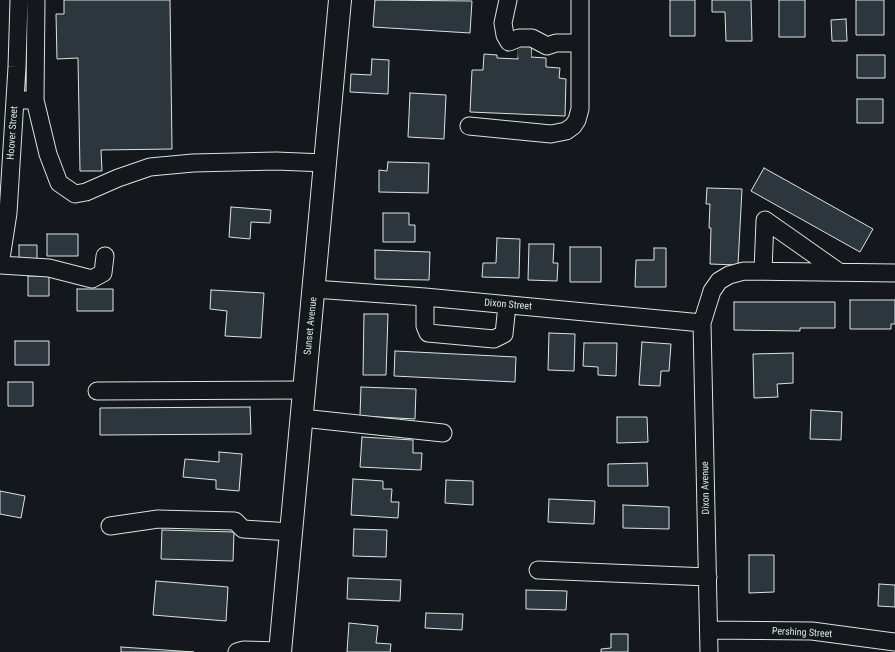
<!DOCTYPE html>
<html>
<head>
<meta charset="utf-8">
<style>
	body { margin:0 }
	canvas { display:block; background:#14181c }
</style>
</head>
<body>
<canvas width="895" height="652"></canvas>
<script>
const c = document.querySelector('canvas').getContext('2d');
c.lineJoin = 'round';
function fill(path, color) { c.fillStyle = color; c.fill(path, 'evenodd'); }
const shape = rows => new Path2D(rows.map(r => 'M' + r).join(''));
function strokePath(path, color, width, dash) { c.strokeStyle = color; c.lineWidth = width; c.lineCap = dash ? 'butt' : 'round'; c.setLineDash(dash || []); c.stroke(path); }
function drawText(font, color, halo, rows, align = 'center') {
  c.font = font + ' "Roboto Condensed",sans-serif'; c.lineWidth = 3; c.setLineDash([]); c.textBaseline = 'middle'; c.strokeStyle = halo; c.fillStyle = color; for (const [text, x, y, turn = 0] of rows) {
    c.save(); c.translate(x, y); c.rotate((+turn || 0) * Math.PI / 180); c.textAlign = isNaN(turn) ? turn : align; if (halo) c.strokeText(text, 0, 0); c.fillText(text, 0, 0); c.restore();
  }
}
const building = shape([
	[64,0,170,0,172,149,101,150,102,171,80,171,78,58,57,59,56,14,64,14,64,0],
	[375,0,472,1,470,33,373,27,375,0],
	[670,0,695,0,695,36,670,36,670,0],
	[712,0,751,0,752,41,726,41,725,12,712,12,712,0],
	[779,0,805,0,805,37,779,37,779,0],
	[856,0,884,0,884,35,856,35,856,0],
	[846,19,847,41,832,41,831,20,846,19],
	[519,35,532,36,531,57,546,58,546,67,560,68,559,78,566,79,565,116,470,112,472,70,483,70,484,54,497,55,497,58,518,59,519,35],
	[857,55,885,55,885,78,857,78,857,55],
	[372,59,389,60,388,94,350,92,351,74,371,75,372,59],
	[410,93,446,95,444,139,408,137,410,93],
	[857,99,883,99,883,123,857,123,857,99],
	[388,162,429,163,428,193,379,192,379,170,387,171,388,162],
	[764,168,873,229,860,252,751,191,764,168],
	[707,188,742,189,738,265,710,264,711,228,709,228,710,204,706,204,707,188],
	[231,207,271,210,270,223,251,222,250,239,229,237,231,207],
	[383,213,409,213,409,225,415,225,415,242,383,242,383,213],
	[47,234,78,234,78,256,47,256,47,234],
	[497,238,520,239,519,278,482,277,483,263,496,263,497,238],
	[529,244,554,244,553,263,558,263,557,281,528,280,529,244],
	[19,245,37,245,37,260,19,260,19,245],
	[570,247,601,247,601,282,570,282,570,247],
	[654,248,666,248,666,287,635,287,636,260,654,260,654,248],
	[375,250,430,252,429,280,375,279,375,250],
	[28,276,49,276,49,296,28,296,28,276],
	[77,289,113,289,113,311,77,311,77,289],
	[211,290,264,293,261,338,225,336,227,311,210,309,211,290],
	[850,300,895,300,895,324,891,324,891,329,850,329,850,300],
	[734,302,835,302,835,328,800,328,800,331,734,330,734,302],
	[364,314,388,314,386,375,363,375,364,314],
	[549,333,575,334,574,371,548,370,549,333],
	[15,341,49,341,49,365,15,365,15,341],
	[642,342,671,344,669,371,661,371,660,386,639,385,642,342],
	[584,343,617,343,616,376,598,375,598,367,583,366,584,343],
	[395,351,516,357,515,382,394,376,395,351],
	[793,353,793,383,777,384,778,397,754,398,753,354,793,353],
	[8,382,33,382,33,406,8,406,8,382],
	[361,387,416,389,415,419,360,416,361,387],
	[250,407,251,434,100,435,100,408,250,407],
	[811,410,842,412,841,440,810,439,811,410],
	[617,417,647,417,648,442,617,443,617,417],
	[362,437,413,440,413,453,422,453,421,470,360,467,362,437],
	[219,452,242,454,239,491,216,489,216,480,183,477,185,459,219,462,219,452],
	[647,463,648,486,608,486,608,464,647,463],
	[353,479,383,481,383,489,392,489,391,502,399,502,398,518,351,515,353,479],
	[446,480,473,481,473,505,445,503,446,480],
	[0,491,25,496,21,518,0,514,0,491],
	[549,499,595,501,594,524,548,522,549,499],
	[623,505,669,507,669,529,623,528,623,505],
	[354,529,387,530,386,557,353,556,354,529],
	[162,530,234,532,233,561,161,559,162,530],
	[749,555,774,555,774,592,749,593,749,555],
	[348,578,401,580,400,601,347,599,348,578],
	[156,581,228,587,226,621,153,615,156,581],
	[879,584,895,585,895,607,878,606,879,584],
	[526,590,567,591,566,610,526,609,526,590],
	[426,613,463,614,462,630,425,628,426,613],
	[349,623,378,626,376,643,391,644,390,652,347,652,349,623],
	[611,634,628,634,628,652,601,652,601,649,611,648,611,634],
	[121,647,194,652,121,652,121,647]
]);
fill(building, '#2c363c');
strokePath(building, '#d8e6dc', 1);
strokePath(shape([
	[518,49,531,49]
]), '#313739', 17, [17, 8]);
const minor = shape([
	[508,0,503,23,505,35,509,42,519,38,532,38,547,46,556,43,580,43],
	[24,100,35,100,36,0],
	[35,100,48,154,59,183,75,194,86,192,118,178,150,167,193,163,276,161,325,163],
	[469,126,551,134,566,131,573,126,577,120,580,109,580,0],
	[0,265,8,213,17,67,19,0],
	[0,265,49,268,92,279,103,273,105,256],
	[763,271,765,220,839,272],
	[314,289,425,297,702,323],
	[425,297,425,326,428,333,494,339,504,334,507,305],
	[97,391,304,390],
	[302,418,443,433],
	[110,526,158,519,235,521,243,529,291,532],
	[538,570,708,577],
	[709,630,812,631,895,642],
	[237,652,244,650,280,651],
	[709,652,702,323,712,291,719,281,729,275,744,271,895,273]
]);
const major = shape([
	[280,652,340,0]
]);
strokePath(minor, '#d8e6dc', 19);
strokePath(major, '#d8e6dc', 24);
strokePath(minor, '#14181c', 17);
strokePath(major, '#14181c', 22);
drawText('10px', '#d8e6dc', '#14181c', [
	["Hoover Street",13,133,-86],
	["Dixon Street",508,305,5],
	["Sunset Avenue",311,326,-84],
	["Dixon Avenue",706,488,-91],
	["Pershing Street",802,633,3]
]);
</script>
</body>
</html>
